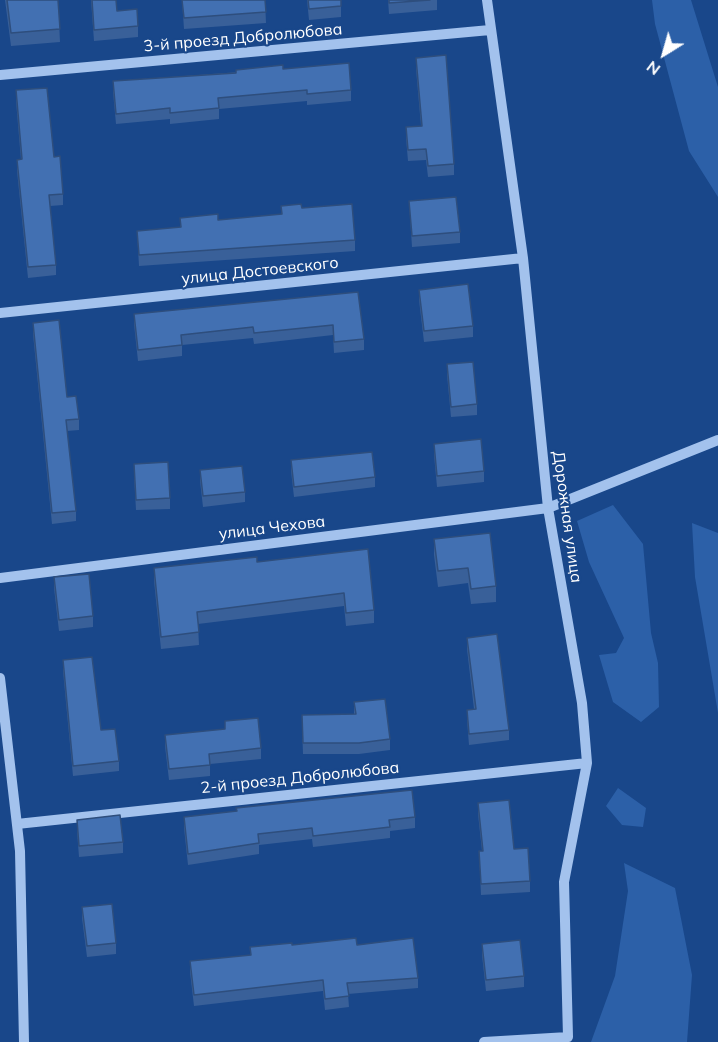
<!DOCTYPE html>
<html>
<head>
<meta charset="utf-8">
<style>
	body { margin:0 }
	#map { position:relative; width:718px; height:1042px; overflow:hidden; background:#19478a; font-family:Mulish,sans-serif }
	canvas { display:block }
	.north { position:absolute; left:634px; top:24px; width:60px; height:60px; -webkit-text-stroke:4px #19478a; paint-order:stroke; rotate:217deg; font-size:16px; font-weight:700; line-height:24px; text-align:center; color:#fff }
	.north::after { content:''; display:block; margin:auto; width:21px; height:27px; background:#fff; clip-path:polygon(50% 0,100% 100%,50% 72%,0 100%) }
</style>
</head>
<body>
<div id="map">
<canvas width="718" height="1042"></canvas>
<div class="north">N</div>
</div>
<script>
const c = document.querySelector('canvas').getContext('2d');
c.lineJoin = 'round';
function fill(path, color) { c.fillStyle = color; c.fill(path, 'evenodd'); }
const shape = rows => new Path2D(rows.map(r => 'M' + r).join(''));
function strokePath(path, color, width, dash) { c.strokeStyle = color; c.lineWidth = width; c.lineCap = dash ? 'butt' : 'round'; c.setLineDash(dash || []); c.stroke(path); }
function drawText(font, color, halo, rows, align = 'center') {
  c.font = font + ' Mulish,sans-serif'; c.lineWidth = 4.5; c.setLineDash([]); c.textBaseline = 'middle'; c.strokeStyle = halo; c.fillStyle = color; for (const [text, x, y, turn = 0] of rows) {
    c.save(); c.translate(x, y); c.rotate((+turn || 0) * Math.PI / 180); c.textAlign = isNaN(turn) ? turn : align; if (halo) c.strokeText(text, 0, 0); c.fillText(text, 0, 0); c.restore();
  }
}
fill(shape([
	[652,0,691,0,718,87,718,197,689,151,655,24],
	[613,505,643,544,651,633,658,663,659,707,641,722,613,702,599,655,616,653,624,638,589,562,577,521],
	[692,523,718,533,718,713,695,577],
	[618,788,646,808,643,827,622,825,606,806],
	[624,863,675,888,692,975,687,1042,591,1042,615,976,628,891]
]), '#2c60a8');
strokePath(shape([
	[0,75,490,30],
	[0,313,523,258],
	[0,578,548,508,718,440],
	[0,678,20,851,24,1042],
	[17,824,587,763],
	[484,1042,568,1037,564,882,587,763,582,703,548,508,523,258,487,0]
]), '#a3c2ed', 10);
fill(shape([
	[5,0,58,0,60,42,11,46],
	[91,0,116,0,117,11,138,26,138,37,94,41],
	[182,0,265,0,266,23,184,29],
	[307,0,341,0,341,17,309,20],
	[388,0,437,0,437,10,389,14],
	[416,58,454,164,454,175,428,177,426,160,408,161,406,138,406,127,421,126,416,69],
	[283,69,351,90,351,101,307,105,307,101,219,109,219,119,170,124,170,119,116,124,113,92,113,81],
	[16,90,54,157,63,194,63,205,50,206,56,265,56,275,28,278,17,171,17,160,21,160,16,101],
	[409,201,460,232,460,243,412,247],
	[281,206,302,208,355,240,355,251,139,266,137,231,180,227,180,218,218,220,281,214],
	[419,290,473,326,473,337,424,342,419,300],
	[358,292,364,339,364,350,334,353,333,335,254,344,253,338,182,345,182,356,138,361,134,324,134,314],
	[33,323,67,397,79,419,79,430,67,431,76,511,76,521,52,524,33,334],
	[447,364,477,404,477,415,451,417,447,375],
	[434,444,484,471,484,482,437,487,434,455],
	[291,460,375,477,375,487,294,497,291,471],
	[200,470,245,492,245,502,203,507,200,481],
	[134,475,170,498,170,509,136,510],
	[434,539,496,586,496,602,471,604,468,583,438,587,434,555],
	[368,549,374,610,374,623,346,626,344,606,198,624,199,645,161,649,154,581,154,568,257,562],
	[54,577,93,616,93,627,59,631,54,588],
	[467,638,509,730,509,740,469,745,467,720,467,710,474,709,467,649],
	[63,660,101,730,119,761,119,771,73,776,63,671],
	[354,702,390,739,390,750,359,754,303,754,302,726,354,714],
	[225,721,261,748,261,759,210,764,210,776,169,780,165,746,165,735,225,729],
	[478,803,514,849,530,881,530,892,481,895,479,851,482,851,478,814],
	[184,817,415,817,415,828,390,831,390,838,313,847,312,839,259,845,259,854,188,865,184,828],
	[77,820,123,842,123,853,79,857,77,831],
	[82,907,116,943,116,954,87,957,82,918],
	[482,944,524,976,524,987,486,991,482,955],
	[292,945,357,945,418,978,418,988,348,994,349,1007,325,1010,323,991,194,1006,190,972,190,961,250,955,250,947]
]), '#396099');
const building = shape([
	[7,0,58,0,60,29,11,33,7,0],
	[92,0,116,0,117,11,137,9,138,26,94,30,92,0],
	[182,0,265,0,266,12,184,18,182,0],
	[308,0,341,0,341,6,309,9,308,0],
	[389,0,430,0,389,3,389,0],
	[446,55,454,164,428,166,426,149,408,150,406,127,422,126,416,58,446,55],
	[349,63,351,90,307,94,307,90,218,98,219,108,170,113,170,108,116,114,113,81,236,73,236,70,283,65,283,69,349,63],
	[47,88,54,157,60,156,63,194,49,195,56,265,28,267,17,160,22,159,16,90,47,88],
	[456,197,460,232,412,236,409,201,456,197],
	[301,204,302,208,352,204,355,240,139,255,137,231,181,227,180,218,218,214,218,220,282,214,281,206,301,204],
	[468,284,473,326,424,331,419,290,468,284],
	[358,292,364,339,334,342,333,325,254,333,253,327,181,335,182,345,138,350,134,314,358,292],
	[59,320,67,397,76,396,79,419,66,420,76,511,52,513,33,323,59,320],
	[473,362,477,404,451,407,447,364,473,362],
	[481,439,484,471,437,476,434,444,481,439],
	[372,452,375,477,294,487,291,460,372,452],
	[168,462,170,498,136,500,134,464,168,462],
	[242,466,245,492,203,496,200,470,242,466],
	[490,533,496,586,471,589,468,568,438,571,434,539,490,533],
	[368,549,374,610,346,613,344,593,197,612,199,632,161,637,154,568,257,557,257,562,368,549],
	[89,574,93,616,59,620,54,577,89,574],
	[497,634,509,730,469,734,467,710,476,709,467,638,497,634],
	[92,657,101,730,115,729,119,761,73,766,63,660,92,657],
	[385,699,390,739,359,743,303,743,302,715,356,714,354,702,385,699],
	[258,718,261,748,209,754,210,765,169,769,165,735,225,729,225,721,258,718],
	[412,790,415,817,389,820,390,827,313,836,312,828,258,834,259,843,188,854,184,817,237,811,236,808,412,790],
	[509,800,514,849,528,848,530,881,481,884,479,851,483,851,478,803,509,800],
	[120,815,123,842,79,846,77,820,120,815],
	[112,904,116,943,87,946,82,907,112,904],
	[356,938,357,945,413,938,418,978,347,983,349,996,325,999,323,980,194,995,190,961,251,955,250,947,292,943,292,945,356,938],
	[520,940,524,976,486,980,482,944,520,940]
]);
fill(building, '#4270b2');
strokePath(building, '#2e4e7d', 1.5);
drawText('16px', '#fff', '#19478a', [
	["3-й проезд Добролюбова",243,38,-5],
	["улица Достоевского",260,271,-6],
	["Дорожная улица",567,517,82],
	["улица Чехова",272,528,-7],
	["2-й проезд Добролюбова",300,778,-6]
]);
</script>
</body>
</html>
